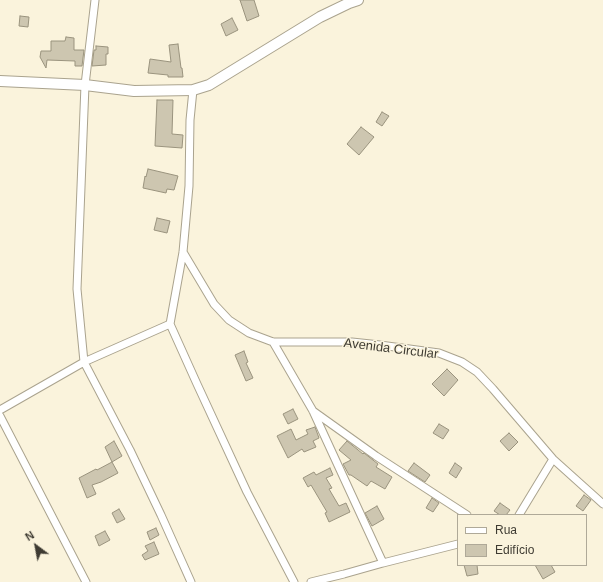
<!DOCTYPE html>
<html>
<head>
<meta charset="utf-8">
<style>
	body { margin:0 }
	#map { position:relative; width:603px; height:582px; overflow:hidden; background:#faf3dc; font-family:Helvetica,sans-serif }
	canvas { display:block }
	.legend { position:absolute; left:457px; top:514px; width:130px; height:52px; box-sizing:border-box; background:#faf3dc; border:1px solid #afa998; margin:0; padding:5px 7px; list-style:none; font-size:12px; color:#3e3b32 }
	.legend li { display:flex; align-items:center; gap:8px; height:20px }
	.legend b { width:20px; border:1px solid #afa998 }
	.north { position:absolute; left:16px; top:526px; width:40px; height:40px; -webkit-text-stroke:3px #faf3dc; paint-order:stroke; rotate:328deg; font-size:11px; font-weight:700; line-height:16px; text-align:center; color:#3e3b32 }
	.north::after { content:''; display:block; margin:auto; width:14px; height:18px; background:#3e3b32; clip-path:polygon(50% 0,100% 100%,50% 72%,0 100%) }
</style>
</head>
<body>
<div id="map">
<canvas width="603" height="582"></canvas>
<ul class="legend">
<li><b style="height:5px;background:#fff"></b>Rua</li>
<li><b style="height:11px;background:#cdc6b0"></b>Edifício</li>
</ul>
<div class="north">N</div>
</div>
<script>
const c = document.querySelector('canvas').getContext('2d');
c.lineJoin = 'round';
function fill(path, color) { c.fillStyle = color; c.fill(path, 'evenodd'); }
const shape = rows => new Path2D(rows.map(r => 'M' + r).join(''));
function strokePath(path, color, width, dash) { c.strokeStyle = color; c.lineWidth = width; c.lineCap = dash ? 'butt' : 'round'; c.setLineDash(dash || []); c.stroke(path); }
function drawText(font, color, halo, rows, align = 'center') {
  c.font = font + ' Helvetica,sans-serif'; c.lineWidth = 3; c.setLineDash([]); c.textBaseline = 'middle'; c.strokeStyle = halo; c.fillStyle = color; for (const [text, x, y, turn = 0] of rows) {
    c.save(); c.translate(x, y); c.rotate((+turn || 0) * Math.PI / 180); c.textAlign = isNaN(turn) ? turn : align; if (halo) c.strokeText(text, 0, 0); c.fillText(text, 0, 0); c.restore();
  }
}
const building = shape([
	[240,0,254,0,259,16,247,21,240,0],
	[20,16,29,17,28,27,19,26,20,16],
	[232,18,238,30,226,36,221,24,232,18],
	[66,37,74,38,74,50,84,50,82,66,75,66,75,61,47,60,46,68,40,57,41,51,51,51,51,41,65,41,66,37],
	[178,44,181,68,182,68,183,77,168,77,168,75,148,73,150,59,171,62,169,45,178,44],
	[96,46,108,47,108,54,106,54,106,65,92,66,94,50,96,50,96,46],
	[157,100,173,100,172,134,183,135,182,148,155,146,157,100],
	[382,112,389,116,382,126,376,122,382,112],
	[361,127,374,137,359,155,347,144,361,127],
	[148,169,178,176,174,190,167,189,166,193,143,188,145,176,146,177,148,169],
	[157,218,170,221,167,233,154,230,157,218],
	[244,351,248,362,246,363,253,378,246,381,235,355,244,351],
	[447,369,458,380,444,396,432,384,447,369],
	[293,409,298,419,288,424,283,414,293,409],
	[439,424,449,430,443,439,433,433,439,424],
	[315,427,319,438,313,441,316,447,304,452,302,449,288,458,277,436,291,429,296,440,308,434,306,430,315,427],
	[509,433,518,442,509,451,500,441,509,433],
	[114,441,122,456,112,462,105,447,114,441],
	[347,441,363,454,364,453,378,464,376,467,392,477,385,489,371,481,367,486,351,475,349,475,343,464,351,460,339,450,347,441],
	[112,462,118,473,101,482,92,485,96,494,87,498,79,478,96,469,97,470,112,462],
	[414,463,430,475,425,482,408,471,414,463],
	[455,463,462,468,456,478,449,473,455,463],
	[330,468,333,475,326,478,332,488,329,489,339,506,346,503,350,512,329,522,325,513,327,512,311,485,308,487,303,478,314,472,316,475,330,468],
	[584,495,591,500,583,511,576,506,584,495],
	[432,498,439,503,433,512,426,508,432,498],
	[500,503,510,510,506,515,500,515,494,511,500,503],
	[377,506,384,519,372,526,365,513,377,506],
	[119,509,125,519,117,523,112,513,119,509],
	[156,528,159,535,150,540,147,532,156,528],
	[105,531,110,540,99,546,95,536,105,531],
	[154,542,159,554,145,560,142,555,148,551,145,546,154,542],
	[464,565,477,565,478,574,467,576,464,565],
	[535,565,551,565,555,572,543,579,535,565]
]);
fill(building, '#cdc6b0');
strokePath(building, '#9a937e', 1);
const minor = shape([
	[95,0,85,85,77,289,84,362,130,450,161,515,191,582],
	[193,90,190,120,189,186,183,252,170,324,197,384,247,492,294,582],
	[183,252,214,304,229,320,249,333,273,342,352,342,380,345,439,353,462,362,477,372,493,389,553,459,603,504],
	[273,342,313,411,383,563],
	[0,410,84,362,170,324],
	[313,411,376,456,467,515],
	[0,416,86,582],
	[519,515,553,459],
	[311,582,344,574,383,563,458,544]
]);
const secondary = shape([
	[0,81,85,85,134,91,193,90,209,85,320,17,349,3,358,0]
]);
strokePath(minor, '#aaa38e', 9);
strokePath(secondary, '#aaa38e', 12);
strokePath(minor, '#fff', 7);
strokePath(secondary, '#fff', 10);
drawText('13px', '#3e3b32', '#faf3dc', [
	["Avenida Circular",391,349,7]
]);
</script>
</body>
</html>
